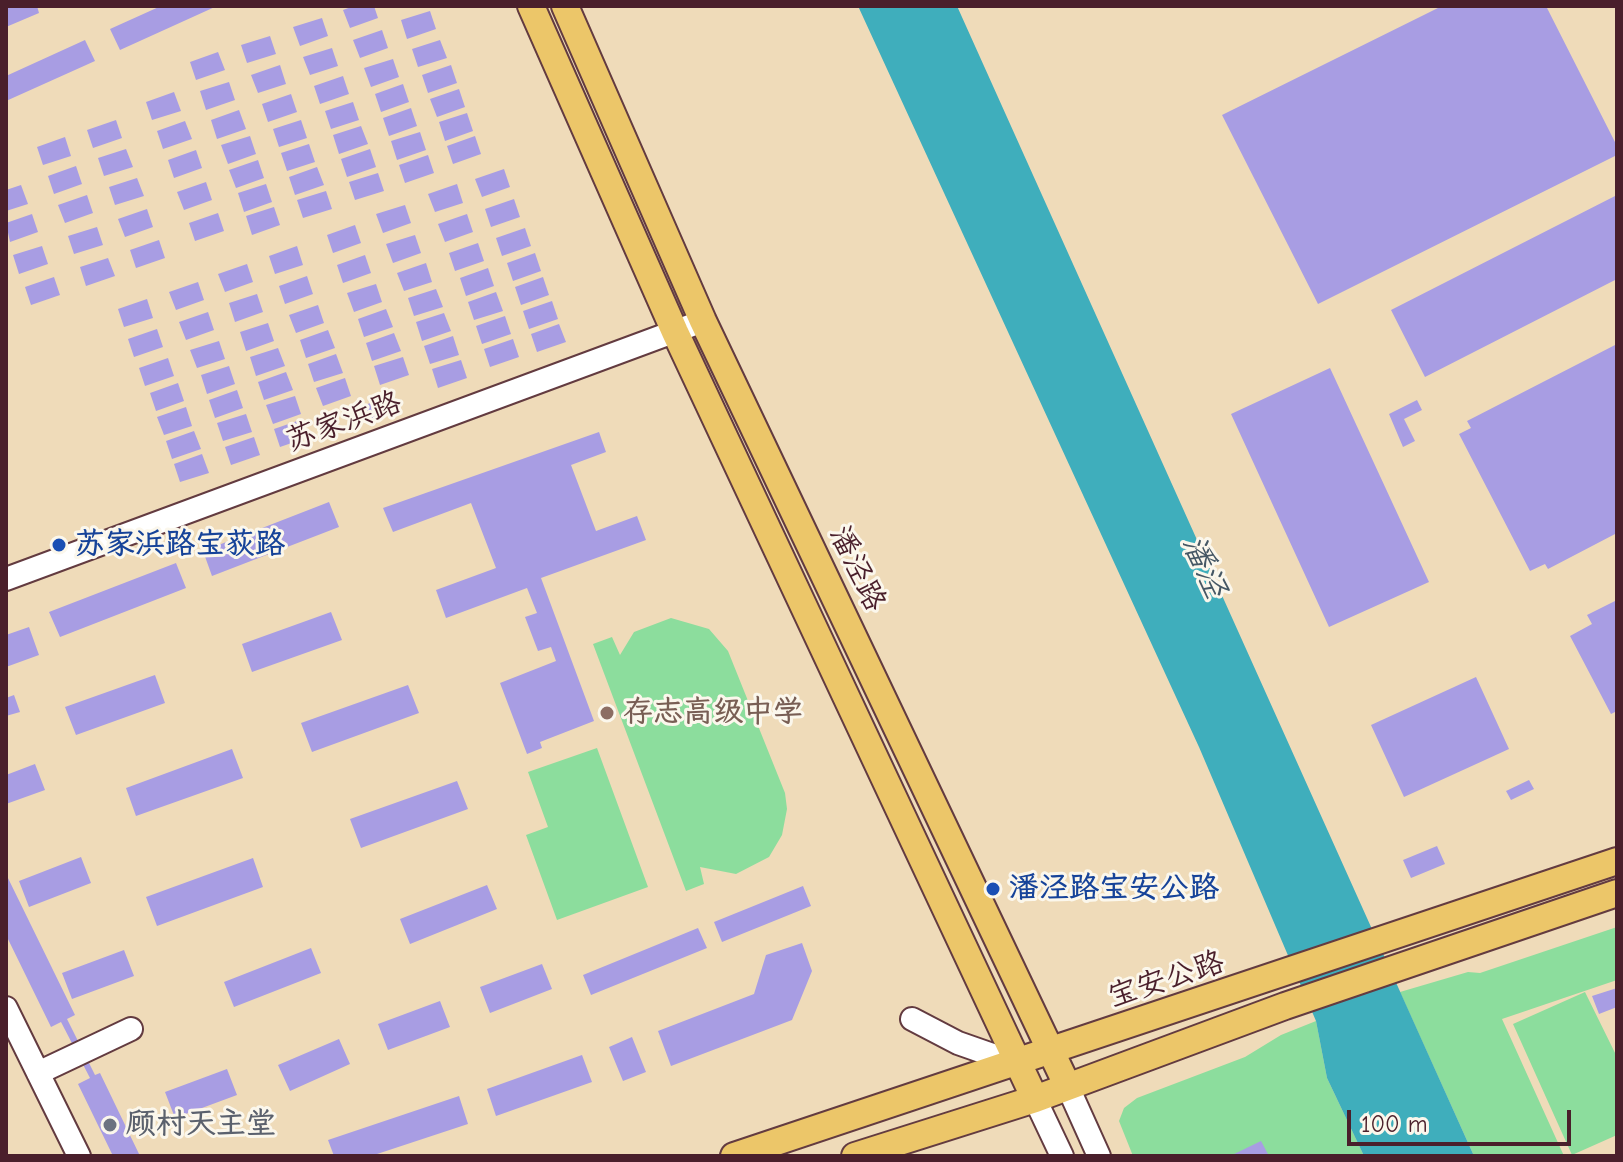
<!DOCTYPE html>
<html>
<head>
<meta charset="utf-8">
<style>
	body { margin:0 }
	#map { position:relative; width:1623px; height:1162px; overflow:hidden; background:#efdbb9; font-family:"Comic Neue",sans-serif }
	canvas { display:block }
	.frame { position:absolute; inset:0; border:8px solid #4a1f2b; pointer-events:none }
	.scale { position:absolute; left:1347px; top:1110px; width:224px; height:36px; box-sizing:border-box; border:4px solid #4a1f2b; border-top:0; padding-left:10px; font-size:24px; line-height:28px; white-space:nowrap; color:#4a1f2b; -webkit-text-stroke:6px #fbf7ec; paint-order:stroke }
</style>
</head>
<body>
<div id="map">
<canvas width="1623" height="1162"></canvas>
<div class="frame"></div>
<div class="scale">100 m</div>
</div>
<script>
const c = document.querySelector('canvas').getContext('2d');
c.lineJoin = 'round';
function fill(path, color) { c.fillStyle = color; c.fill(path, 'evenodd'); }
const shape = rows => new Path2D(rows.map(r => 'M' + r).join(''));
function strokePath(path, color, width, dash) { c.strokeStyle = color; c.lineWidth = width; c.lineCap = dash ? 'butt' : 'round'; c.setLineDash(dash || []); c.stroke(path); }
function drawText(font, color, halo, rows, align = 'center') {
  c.font = font + ' "Comic Neue","LXGW WenKai TC",sans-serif'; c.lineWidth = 6; c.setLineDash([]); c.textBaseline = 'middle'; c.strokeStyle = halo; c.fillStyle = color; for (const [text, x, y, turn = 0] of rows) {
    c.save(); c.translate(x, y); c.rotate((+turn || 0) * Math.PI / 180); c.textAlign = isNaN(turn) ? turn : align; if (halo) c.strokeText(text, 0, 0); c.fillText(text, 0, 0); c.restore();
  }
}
fill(shape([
	[671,618,709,629,728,651,785,793,787,809,782,835,769,857,736,874,700,867,704,884,686,891,593,644,612,637,620,655,634,632],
	[597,748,648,887,557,920,526,835,548,827,528,772],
	[1617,927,1617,980,1502,1019,1564,1156,1474,1156,1400,992,1468,972,1480,973],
	[1585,992,1617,1057,1617,1135,1572,1155,1513,1024],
	[1316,1021,1327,1078,1364,1156,1133,1156,1119,1121,1124,1108,1137,1098,1245,1057,1281,1035]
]), '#8cdd9d');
fill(shape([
	[858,6,957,6,1474,1156,1364,1156,1327,1078,1316,1021,1199,747]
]), '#3faebc');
fill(shape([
	[6,6,37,6,39,13,6,27],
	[161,6,217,6,120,50,110,29],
	[354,6,374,6,378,18,350,28,343,10],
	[1442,6,1546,6,1617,146,1617,155,1318,304,1222,115],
	[430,11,436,29,407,39,401,20],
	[322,18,328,36,300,46,293,27],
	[382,30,388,48,360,58,353,40],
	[270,36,276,54,247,63,241,45],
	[85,40,95,61,6,101,6,76],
	[440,40,447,58,418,67,412,49],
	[332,48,338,66,310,75,303,57],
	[218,52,225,70,196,80,190,62],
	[393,59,399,77,371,87,364,68],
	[280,65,286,84,258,93,251,75],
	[451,65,457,83,428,93,422,75],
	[343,76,349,94,320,104,314,86],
	[229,82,235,100,206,110,200,91],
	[403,84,409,102,381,112,375,94],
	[459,89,465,107,437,117,430,99],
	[174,92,181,111,152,120,146,102],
	[291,94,297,112,268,122,262,104],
	[353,102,359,120,331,129,325,111],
	[411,108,417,126,389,136,383,118],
	[239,110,246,129,217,139,211,120],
	[467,113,473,131,445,141,439,122],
	[116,120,122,138,93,148,87,130],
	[301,120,307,138,279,147,273,129],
	[185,121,192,139,163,149,157,131],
	[361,126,368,144,339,154,333,135],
	[420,132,426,150,397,160,391,141],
	[250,136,256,154,228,164,221,145],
	[475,136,481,154,453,164,447,146],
	[65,137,71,156,43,165,37,147],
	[309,144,315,162,287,171,281,153],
	[126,149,133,167,104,176,98,158],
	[370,149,376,167,347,177,341,159],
	[196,150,202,168,174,178,168,160],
	[428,155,434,173,405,183,399,165],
	[258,160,264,178,236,188,229,170],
	[76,166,82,184,54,194,48,176],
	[317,167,324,185,295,195,289,177],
	[504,169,510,187,482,197,475,179],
	[378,173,384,191,355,200,349,182],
	[137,178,144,196,115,205,109,187],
	[206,182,212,200,184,210,177,192],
	[266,184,272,202,244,212,238,193],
	[457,184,463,203,435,212,428,194],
	[21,185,28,204,6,211,6,190],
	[326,191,332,209,303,218,297,200],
	[87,195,93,213,65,223,58,205],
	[1617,195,1617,279,1425,377,1391,310],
	[514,199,520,217,491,227,485,209],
	[405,205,411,223,383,233,376,214],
	[274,207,280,225,252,235,246,216],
	[147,209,153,227,125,237,118,219],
	[218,213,224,231,195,241,189,223],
	[32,214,38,232,10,242,6,223],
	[467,214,473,232,445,242,438,224],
	[355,225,361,243,333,253,327,235],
	[97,227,103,245,74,254,68,236],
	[525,228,531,246,502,256,496,238],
	[415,235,421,253,393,263,386,244],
	[159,240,165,258,136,268,130,250],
	[478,243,484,261,455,271,449,253],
	[42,246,48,264,19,274,13,255],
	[297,246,303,265,275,274,269,256],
	[535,253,541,271,513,281,507,263],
	[365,255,371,273,343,283,337,265],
	[108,258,115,276,86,286,80,267],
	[426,263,432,282,404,291,397,273],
	[247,264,253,282,225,292,218,274],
	[488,268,494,286,466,296,460,278],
	[307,276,313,294,285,304,279,286],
	[54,277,60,295,31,305,25,287],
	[543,277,549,295,521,305,515,287],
	[198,282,204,300,176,310,169,292],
	[376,284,382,302,354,312,347,293],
	[436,289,443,307,414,316,408,298],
	[496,292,503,311,474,320,468,302],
	[257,294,263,312,235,322,229,303],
	[147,299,153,318,124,327,118,309],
	[552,301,558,319,529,329,523,311],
	[318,305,324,323,296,333,289,315],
	[386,309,393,327,364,337,358,319],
	[208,312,214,330,186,340,179,322],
	[444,313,451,331,422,341,416,322],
	[505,316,511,334,482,344,476,326],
	[268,323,274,341,246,351,240,332],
	[559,324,566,342,537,352,531,334],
	[157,329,163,347,134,357,128,339],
	[328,330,335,348,306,358,300,340],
	[394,333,401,351,372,361,366,343],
	[453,336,459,355,430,364,424,346],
	[513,339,519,357,490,367,484,349],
	[219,341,225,359,197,368,190,350],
	[1617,344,1617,533,1548,569,1545,564,1530,571,1459,434,1471,428,1467,421],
	[278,348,285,366,256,376,250,357],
	[336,354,343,373,314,382,308,364],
	[403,357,409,375,380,385,374,366],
	[168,358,174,376,145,386,139,368],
	[461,360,467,378,438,388,432,369],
	[229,366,235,384,207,394,201,375],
	[1330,368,1429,582,1329,627,1231,414],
	[286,372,293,390,264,400,258,382],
	[345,378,351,396,323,406,316,388],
	[178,383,184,401,156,411,150,393],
	[237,390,243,408,215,418,209,400],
	[392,395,398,408,360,423,354,409],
	[295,396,301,414,273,424,266,405],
	[1417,400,1422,410,1404,419,1415,441,1403,447,1389,414],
	[186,407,192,426,164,435,157,417],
	[246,414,252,432,223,441,217,423],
	[303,419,309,437,280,447,274,429],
	[194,431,201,449,172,459,166,441],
	[599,432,606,452,571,465,596,531,637,516,646,540,541,578,594,721,540,742,542,748,527,754,500,683,556,661,551,647,538,651,525,617,537,613,527,588,446,618,436,590,496,568,471,503,393,532,383,508],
	[254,437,260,455,231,465,225,447],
	[202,454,209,473,180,482,174,464],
	[329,502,339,527,212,576,203,551],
	[176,563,186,588,60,637,49,612],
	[1617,600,1617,711,1611,714,1570,636,1592,624,1587,615],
	[331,612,342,640,252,672,242,644],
	[29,627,39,655,6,667,6,635],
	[155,675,165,703,76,735,65,707],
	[1476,677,1509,749,1404,797,1371,725],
	[408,685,419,713,312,752,301,723],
	[14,695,20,712,6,716,6,698],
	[232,749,243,778,136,816,126,788],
	[35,764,45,790,6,804,6,775],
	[1529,780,1534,789,1511,800,1506,791],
	[457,781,468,809,361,848,350,819],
	[1437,846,1445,864,1411,878,1403,860],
	[81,857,91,883,29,907,19,881],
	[253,858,263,887,157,926,146,897],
	[6,874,75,1015,67,1019,95,1075,100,1073,140,1156,113,1156,78,1084,90,1078,61,1022,51,1027,6,935],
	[487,885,497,909,410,944,400,919],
	[803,886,811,906,722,942,714,922],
	[698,928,707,948,591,995,583,975],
	[802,943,812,971,792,1020,671,1066,658,1031,754,994,766,955],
	[311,948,321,973,234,1007,224,982],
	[124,950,134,976,72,999,62,973],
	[542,964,552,989,490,1013,480,987],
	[1617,988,1617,1007,1599,1014,1592,996],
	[440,1001,450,1027,388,1050,378,1024],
	[632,1037,646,1072,623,1081,609,1047],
	[339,1039,350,1064,290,1091,278,1065],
	[582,1055,592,1082,496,1116,487,1089],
	[227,1069,237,1095,175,1118,165,1092],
	[459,1096,468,1124,371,1156,334,1156,328,1140],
	[1261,1141,1269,1156,1230,1156]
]), '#a89de3');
const minor = shape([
	[6,579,703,321],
	[6,1008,79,1156],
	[912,1019,958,1043,1018,1064],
	[38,1073,131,1029],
	[1067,1085,1099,1156],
	[1035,1099,1062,1156]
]);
const major = shape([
	[531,6,675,332,1035,1099],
	[565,6,703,321,1067,1085],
	[734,1156,1617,861],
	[855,1156,1035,1099,1285,1006,1617,893]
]);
strokePath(minor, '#633b40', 26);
strokePath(major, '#633b40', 30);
strokePath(minor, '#fff', 22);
strokePath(major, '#ecc669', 26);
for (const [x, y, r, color] of [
	[59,545,8,"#1a4fb4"],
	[607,713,8,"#8d6e63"],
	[993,889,8,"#1a4fb4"],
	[110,1125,8,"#6b7280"]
]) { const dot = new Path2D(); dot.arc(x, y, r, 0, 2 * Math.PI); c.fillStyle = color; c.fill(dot); strokePath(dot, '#fbf7ec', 3); }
drawText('30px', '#4a1f2b', '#fbf7ec', [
	["苏家浜路",344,422,-20],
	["潘泾路",857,569,64],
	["宝安公路",1166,980,-18]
]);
drawText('bold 30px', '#164399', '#fbf7ec', [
	["苏家浜路宝荻路",75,545],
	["潘泾路宝安公路",1009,889]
], 'left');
drawText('bold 30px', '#785e54', '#fbf7ec', [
	["存志高级中学",623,713]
], 'left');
drawText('bold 30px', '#5b616d', '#fbf7ec', [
	["顾村天主堂",126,1125]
], 'left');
drawText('italic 32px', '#465865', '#fbf7ec', [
	["潘泾",1204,567,66]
]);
</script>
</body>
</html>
